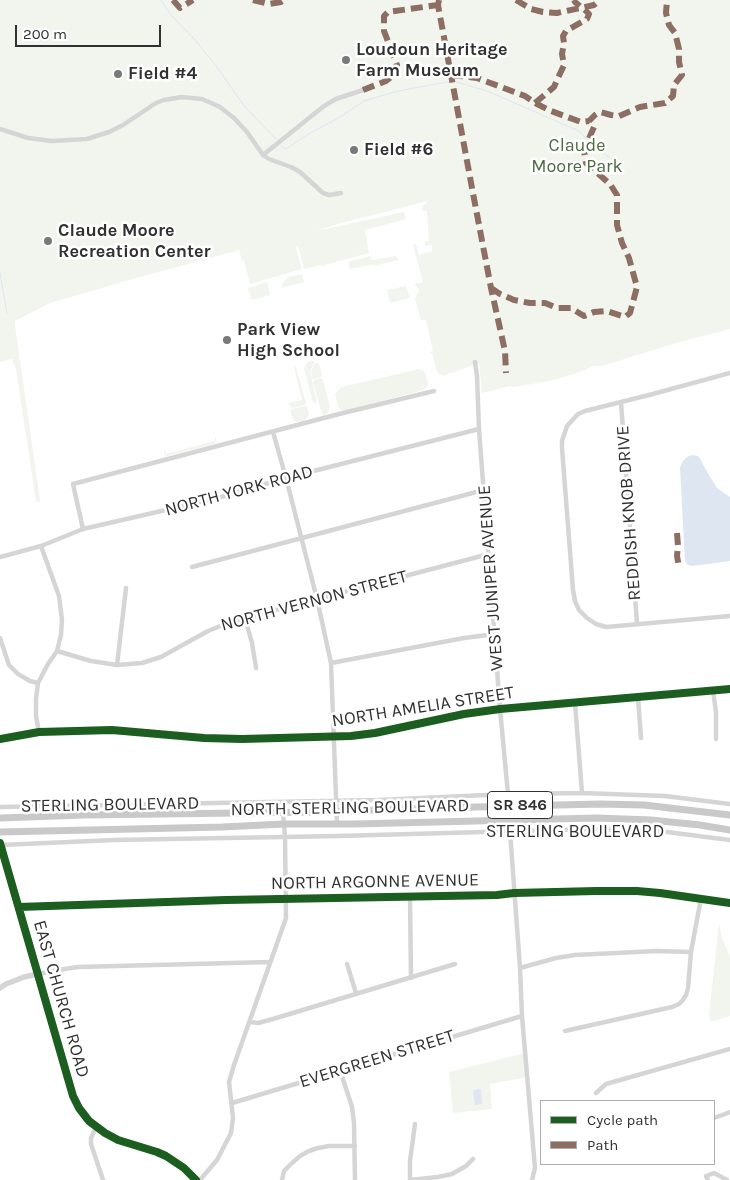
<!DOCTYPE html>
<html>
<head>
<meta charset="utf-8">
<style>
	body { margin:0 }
	#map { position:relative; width:730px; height:1180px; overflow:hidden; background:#fff; font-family:Karla,sans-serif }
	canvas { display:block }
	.legend { position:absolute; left:540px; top:1100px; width:175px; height:65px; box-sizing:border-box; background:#fff; border:1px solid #adadad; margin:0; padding:6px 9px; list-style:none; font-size:15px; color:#313131 }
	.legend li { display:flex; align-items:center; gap:10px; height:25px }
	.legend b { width:25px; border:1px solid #adadad }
	.scale { position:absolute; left:15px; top:25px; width:146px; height:22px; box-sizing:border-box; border:2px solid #313131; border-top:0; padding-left:6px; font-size:15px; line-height:18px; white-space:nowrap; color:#313131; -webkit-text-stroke:4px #fff; paint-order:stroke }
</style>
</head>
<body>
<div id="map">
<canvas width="730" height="1180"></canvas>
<ul class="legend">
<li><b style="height:6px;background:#1b5e20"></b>Cycle path</li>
<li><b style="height:6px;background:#8d6e63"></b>Path</li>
</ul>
<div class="scale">200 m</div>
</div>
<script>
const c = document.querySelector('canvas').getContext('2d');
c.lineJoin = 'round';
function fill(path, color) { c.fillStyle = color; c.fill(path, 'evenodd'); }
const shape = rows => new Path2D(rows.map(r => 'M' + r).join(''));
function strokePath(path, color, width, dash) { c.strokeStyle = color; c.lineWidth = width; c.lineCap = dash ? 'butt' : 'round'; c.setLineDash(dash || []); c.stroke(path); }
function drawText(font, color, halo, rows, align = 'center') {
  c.font = font + ' Karla,sans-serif'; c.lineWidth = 5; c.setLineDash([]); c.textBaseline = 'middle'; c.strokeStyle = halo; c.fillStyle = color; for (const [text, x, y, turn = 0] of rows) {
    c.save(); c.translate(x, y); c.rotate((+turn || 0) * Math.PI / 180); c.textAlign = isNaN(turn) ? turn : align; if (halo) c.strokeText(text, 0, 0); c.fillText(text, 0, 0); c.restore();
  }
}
fill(shape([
	[0,0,730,0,730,329,676,343,602,366,594,366,577,373,550,381,514,387,509,386,482,393,479,363,443,376,443,375,439,374,437,372,432,353,430,353,430,352,433,351,426,320,421,320,415,299,419,290,414,284,423,282,413,245,416,244,419,255,432,251,432,245,425,246,425,242,429,241,427,211,423,211,422,207,428,201,341,223,316,231,404,212,406,219,365,230,369,253,321,266,321,265,304,269,298,246,296,247,302,269,250,284,244,261,242,261,239,250,133,279,50,303,15,321,15,326,40,500,39,503,36,501,16,369,12,359,0,362],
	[371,256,372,260,396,256,399,260,374,266,373,264,358,268,358,267,350,269,348,262],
	[302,274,304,282,281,288,282,284,288,277],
	[267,282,270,295,252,300,248,288],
	[406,286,410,298,390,303,387,290],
	[293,344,296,344,297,348,314,344,317,350,312,351,312,349,306,350,306,353,297,356,296,354],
	[310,361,314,361,314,363,310,372,317,401,315,403,313,402,304,369,306,364],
	[315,363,317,363,319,364,322,375,321,377,314,379,312,379,311,372],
	[295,366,296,367,306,403,305,405,292,408,290,407,288,403,302,400,294,367],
	[419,369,424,371,428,382,428,385,424,390,344,411,339,408,338,406,335,394,338,390,342,387],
	[321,378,323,380,330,407,328,413,323,416,322,414,313,382,314,380],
	[305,406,307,407,309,414,307,418,304,421,297,422,294,421,290,411,292,409],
	[215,436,217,441,214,444,167,456,164,454,164,449,166,454,215,441],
	[719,923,722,938,730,957,730,1016,711,1022,709,1015],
	[525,1053,527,1077,490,1084,492,1109,453,1113,449,1072]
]), '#f1f5ee');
fill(shape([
	[692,455,698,456,701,460,706,470,717,488,730,497,730,561,692,566,688,565,685,561,680,468,682,462,687,457],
	[481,1089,482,1104,475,1105,473,1090]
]), '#dde6f1');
strokePath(shape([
	[161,0,171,15,196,41,216,66,245,107,276,139],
	[281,146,286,149,305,136,340,117,364,101,398,91,453,81,487,91,577,130,611,159],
	[0,273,7,313]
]), '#dde6f1', 1);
strokePath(shape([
	[0,129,28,138,52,141,87,139,109,132,123,125,156,103,164,100,182,97,202,99,220,107,234,118,247,132,263,155,269,159,291,167,300,172,323,193,329,195,341,193],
	[263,155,324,106,336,99,363,90],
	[475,362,477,376,479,429,500,709,508,794],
	[730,373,653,394,585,411,578,414,567,426,562,441,562,448,573,590,575,601,579,610,587,618,596,624,606,627,730,616],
	[621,402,637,624],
	[273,432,286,478,317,599,331,663,337,824],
	[83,529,73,484,339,414,434,391],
	[0,557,41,546,83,529,218,498,286,478,479,429],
	[192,567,484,490],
	[245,618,252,643,256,668],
	[0,638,9,665,18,674,30,681,38,683],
	[57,651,91,661,117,665,142,663,161,657,208,631,230,622,489,554],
	[331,663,464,638,496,634],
	[117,665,126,588],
	[713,691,716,712,716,739],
	[638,697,641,738],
	[575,703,582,793],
	[39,732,36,716,36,699,38,683,48,664,57,651,61,635,62,620,59,596,41,546],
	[0,739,39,732,112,730,204,738,242,739,351,736,375,733,464,714,500,709,730,689],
	[0,807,378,800,508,794,582,793,665,796,730,804],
	[510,831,520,968,522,1016,535,1168,532,1180],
	[1,845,114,840,338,836,593,829,667,832,730,840],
	[410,897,411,978],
	[19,907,226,900,497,895,514,893,596,891,637,891,660,893,730,903],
	[347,964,356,993],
	[520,968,556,958,575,955,657,951,691,952],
	[38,974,58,970,78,967,270,962],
	[250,1022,258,1023,273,1019,455,964],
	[565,1031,672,1007,679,1004,683,1000,686,995,688,988,691,952,701,898],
	[340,1070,352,1107,354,1123,355,1180],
	[596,1093,606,1084,730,1049],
	[232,1103,522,1016],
	[714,1118,730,1112],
	[96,1127,91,1138,91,1144,103,1180],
	[200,1180,217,1160,231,1133,233,1118,229,1082,234,1065,286,918,285,837,283,812],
	[282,1180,284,1171,292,1163,300,1156,309,1151,318,1148,329,1146,355,1146],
	[410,1180,438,1177,452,1174,466,1166,473,1159],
	[410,1180,410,1161,415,1124],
	[708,1180,706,1176,714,1173,727,1180]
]), '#d5d5d5', 4.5);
strokePath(shape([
	[0,843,73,1096,79,1108,89,1121,105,1133,118,1140,157,1152,166,1156,184,1168,196,1180],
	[0,988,6,984,24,977,38,974]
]), '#d5d5d5', 5.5);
strokePath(shape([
	[0,818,84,815,316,812,435,808,600,804,644,805,730,815],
	[0,832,222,827,284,824,355,824,597,818,651,820,700,825,730,830]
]), '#c9c9c9', 7);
strokePath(shape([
	[173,0,180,8,193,0],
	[253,0,269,4,281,2,284,0],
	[439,0,438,5,472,188,491,288,505,351,506,373],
	[516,0,531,9,543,12,557,13,594,5,600,0],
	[451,76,460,76,477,78,525,96,537,104,551,111,581,122,589,121],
	[363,90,386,81,397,72,397,65,384,31,384,16,388,12,438,5],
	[535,103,554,87,558,78,564,65,562,54,564,43,563,36,566,31,587,19,589,14,586,11,575,2,574,0],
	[491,288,500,294,514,300,530,303,545,303,557,308,571,308,584,316,594,312,607,311,625,317,630,313,637,287,629,258,622,243,617,225,617,195,610,184,586,163,584,150,594,127,589,121,595,115,600,112,611,115,619,116,640,107,665,103,673,96,674,85,682,75,679,62,679,49,675,33,669,25,666,13,667,0],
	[677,533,678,546,677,556,679,567]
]), '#8d6e63', 6, [12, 6]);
strokePath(shape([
	[0,739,39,732,112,730,204,738,242,739,351,736,375,733,464,714,500,709,730,689],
	[0,843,73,1096,79,1108,89,1121,105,1133,118,1140,157,1152,166,1156,184,1168,196,1180],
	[19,907,226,900,497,895,514,893,596,891,637,891,660,893,730,903]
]), '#1b5e20', 8);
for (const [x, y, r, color] of [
	[346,60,5,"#797979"],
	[118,74,5,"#797979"],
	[354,150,5,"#797979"],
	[48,241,5,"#797979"],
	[227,340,5,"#797979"]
]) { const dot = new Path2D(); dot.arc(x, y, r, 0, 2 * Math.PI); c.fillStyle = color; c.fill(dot); strokePath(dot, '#fff', 2); }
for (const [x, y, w] of [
	[520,805,65]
]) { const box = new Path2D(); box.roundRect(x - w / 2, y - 13.5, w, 27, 4); c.fillStyle = '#fff'; c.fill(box); strokePath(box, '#313131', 1); }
drawText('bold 16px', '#313131', null, [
	["SR 846",520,805]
]);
drawText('bold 18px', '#313131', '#fff', [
	["Loudoun Heritage",356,50],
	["Farm Museum",356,71],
	["Field #4",128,74],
	["Field #6",364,150],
	["Claude Moore",58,231],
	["Recreation Center",58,252],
	["Park View",237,330],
	["High School",237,351]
], 'left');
drawText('18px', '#4e6b40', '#fff', [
	["Claude",577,146],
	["Moore Park",577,167]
]);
drawText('18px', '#313131', '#fff', [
	["NORTH YORK ROAD",239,491,-15],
	["REDDISH KNOB DRIVE",629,513,-94],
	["WEST JUNIPER AVENUE",491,578,-94],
	["NORTH VERNON STREET",314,601,-15],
	["NORTH AMELIA STREET",423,707,-9],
	["STERLING BOULEVARD",110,805,-1],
	["NORTH STERLING BOULEVARD",350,808,-1],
	["STERLING BOULEVARD",575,832],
	["NORTH ARGONNE AVENUE",375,882,-1],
	["EAST CHURCH ROAD",61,999,74],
	["EVERGREEN STREET",377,1059,-17]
]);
</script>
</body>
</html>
